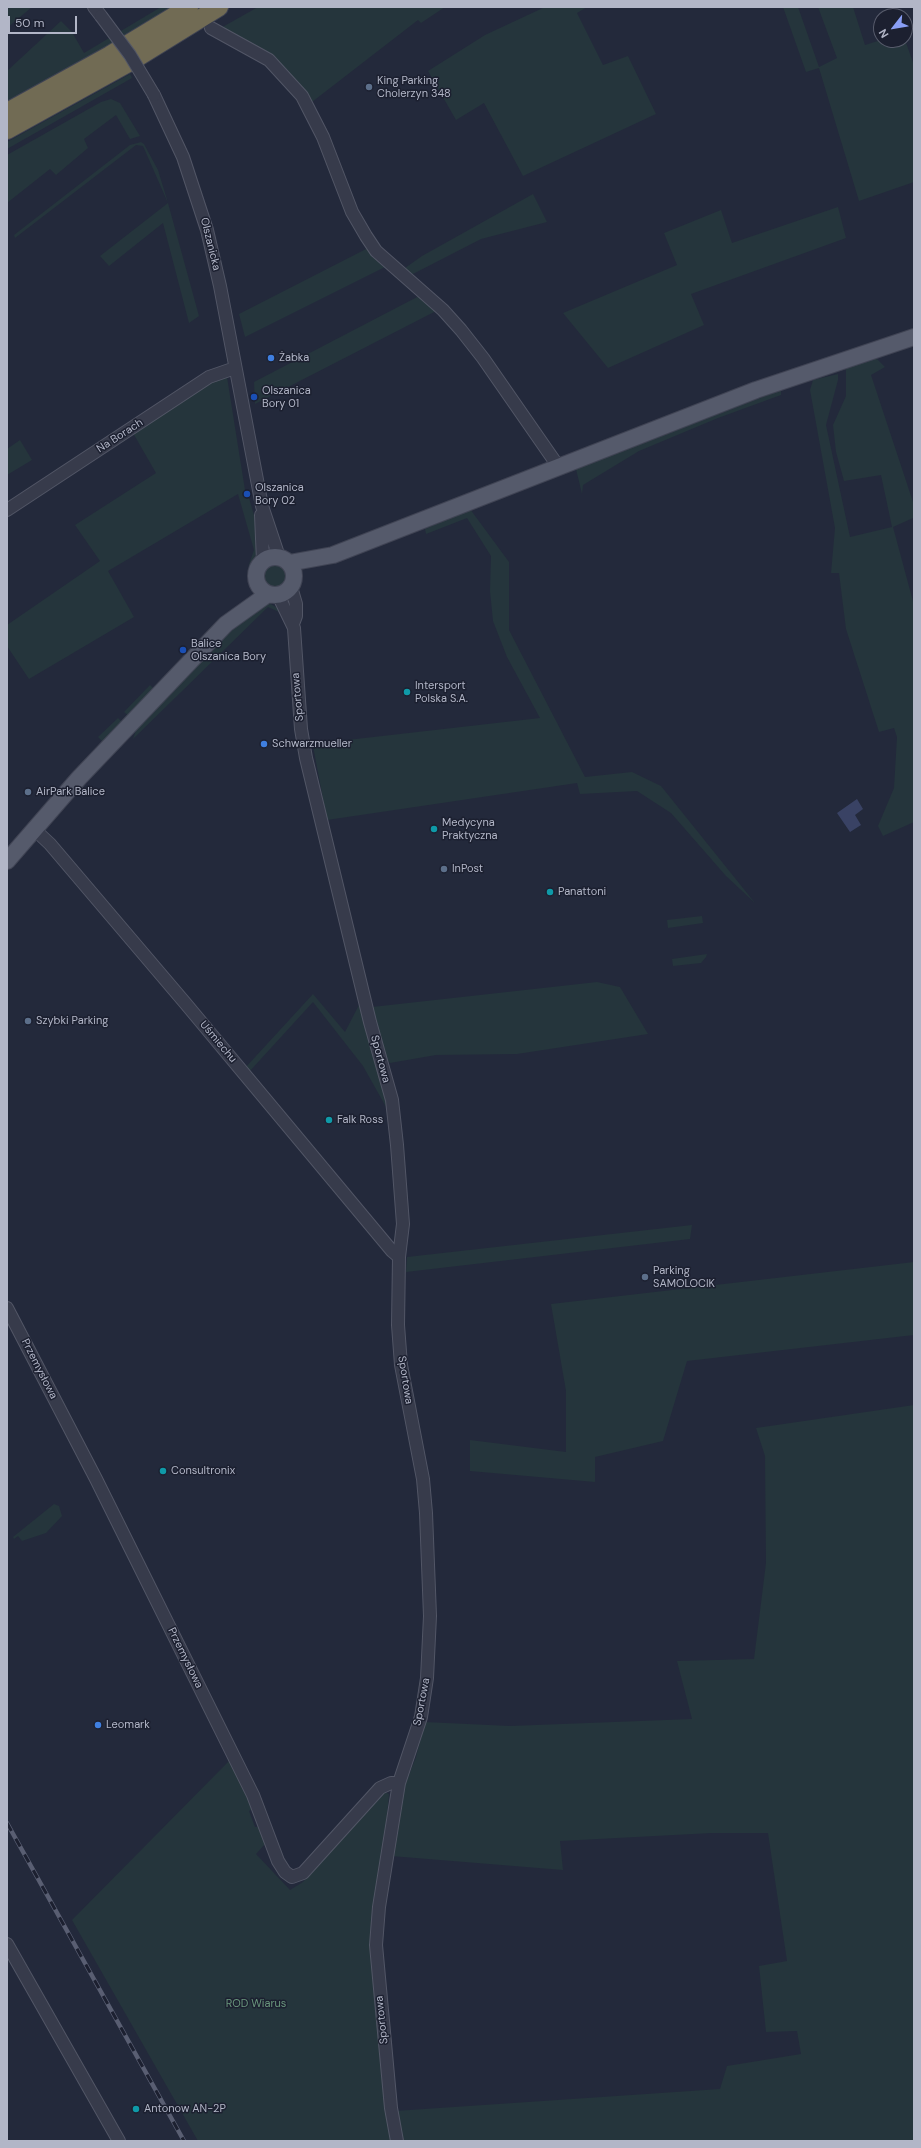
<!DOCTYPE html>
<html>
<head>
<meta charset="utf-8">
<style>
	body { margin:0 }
	#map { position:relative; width:921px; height:2148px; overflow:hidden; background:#23293b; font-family:"DM Sans",sans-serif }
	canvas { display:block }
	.frame { position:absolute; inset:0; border:8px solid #b2b6c7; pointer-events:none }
	.north { position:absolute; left:873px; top:8px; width:40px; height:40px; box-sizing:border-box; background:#1c2030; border:1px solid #585c6c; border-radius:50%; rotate:239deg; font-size:11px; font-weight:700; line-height:16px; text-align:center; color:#b2b6c7 }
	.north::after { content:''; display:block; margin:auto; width:14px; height:18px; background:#899ef5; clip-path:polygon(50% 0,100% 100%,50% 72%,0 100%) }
	.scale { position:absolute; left:8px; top:16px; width:69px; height:18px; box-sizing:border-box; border:2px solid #b2b6c7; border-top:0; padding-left:5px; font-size:12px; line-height:14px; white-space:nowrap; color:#b2b6c7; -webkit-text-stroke:3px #1c2030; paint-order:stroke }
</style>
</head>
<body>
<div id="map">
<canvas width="921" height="2148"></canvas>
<div class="frame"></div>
<div class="north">N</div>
<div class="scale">50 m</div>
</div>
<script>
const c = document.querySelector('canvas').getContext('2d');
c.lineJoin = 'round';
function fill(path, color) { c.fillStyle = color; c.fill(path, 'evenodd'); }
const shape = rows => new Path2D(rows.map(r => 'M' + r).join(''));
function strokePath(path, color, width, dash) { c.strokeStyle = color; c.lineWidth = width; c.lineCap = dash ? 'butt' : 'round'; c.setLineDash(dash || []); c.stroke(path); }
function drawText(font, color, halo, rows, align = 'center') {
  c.font = font + ' "DM Sans",sans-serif'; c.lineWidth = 3; c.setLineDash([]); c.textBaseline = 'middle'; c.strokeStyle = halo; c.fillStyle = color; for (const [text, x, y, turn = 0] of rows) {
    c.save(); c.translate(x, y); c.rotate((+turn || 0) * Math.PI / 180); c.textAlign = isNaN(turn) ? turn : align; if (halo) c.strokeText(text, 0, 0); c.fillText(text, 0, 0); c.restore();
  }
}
fill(shape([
	[7,7,32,7,7,28],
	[161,7,172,7,87,58,7,101,7,71,61,21,72,32,84,53],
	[258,7,445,7,421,23,418,20,312,102,279,63,219,29],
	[545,7,587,7,577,13,603,65,628,56,656,114,523,176,484,103,456,120,428,71,485,35],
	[783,7,798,7,819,67,837,58,818,7,853,7,865,45,881,40,905,40,914,65,914,182,859,201,819,68,806,72],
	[130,74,132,78,7,149,7,142],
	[111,99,120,103,140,136,130,139,116,115,84,139,88,148,56,175,50,169,7,203,7,155,101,102],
	[141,142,144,144,158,170,168,203,199,316,189,323,163,223,109,266,100,256,168,203,143,146,136,145,15,238,14,235,130,145],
	[533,194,547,222,481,239,411,275,405,268,422,256],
	[838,207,846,238,691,294,704,325,608,368,563,313,677,265,664,233,721,210,732,243],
	[368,248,387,266,245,337,239,314],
	[421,295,438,310,255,404,254,382],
	[876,358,885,367,871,375,914,505,914,520,913,518,893,527,914,605,914,822,883,836,878,826,894,788,897,737,894,728,879,732,846,629,839,573,831,573,835,528,810,390,813,380,838,374,838,380,826,425,850,537,892,527,881,475,844,481,836,452,833,425,846,396,846,368],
	[219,376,227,377,245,490,247,499,249,498,256,522,258,547,256,555,248,567,254,550,238,494,108,571,134,617,29,679,7,646,7,625,100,561,75,525,156,473,133,433],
	[781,390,781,395,718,418,639,451,583,485,582,494,576,469],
	[20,440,32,460,7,475,7,449],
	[470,509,509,562,509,630,585,777,632,772,661,786,755,903,726,876,671,813,637,791,580,794,577,783,327,820,313,746,321,743,540,718,507,657,493,621,490,591,491,556,467,518,426,534,425,529],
	'261 576a14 14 0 1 1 28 0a14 14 0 1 1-28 0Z',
	[269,603,276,607,279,612,268,607,133,739,136,730,243,619,262,605],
	[150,685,155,690,129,716,124,712],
	[118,718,123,723,104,743,98,737],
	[702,916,703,923,668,928,667,920],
	[707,954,706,957,701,963,673,966,672,959],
	[597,982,620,987,648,1034,517,1054,436,1055,390,1063,385,1057,372,1007],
	[313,994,345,1032,360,1003,390,1114,363,1066,313,1002,249,1072,245,1068],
	[692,1225,690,1239,406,1272,407,1257],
	[914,1262,914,1335,687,1361,663,1441,595,1457,595,1482,470,1471,470,1440,566,1452,566,1391,551,1304],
	[914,1405,914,2141,400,2141,395,2111,720,2089,727,2066,801,2054,797,2031,766,2032,759,1966,787,1961,768,1833,712,1833,560,1841,563,1870,391,1856,403,1790,416,1757,425,1722,510,1726,692,1719,677,1661,754,1659,766,1563,765,1456,756,1428],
	[54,1504,59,1506,62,1516,46,1533,22,1541,18,1536,14,1539,13,1537],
	[230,1760,253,1809,249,1811,255,1827,261,1827,263,1838,266,1843,256,1854,290,1890,303,1882,377,1795,383,1791,389,1794,384,1853,379,2029,391,2141,198,2141,72,1920]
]), '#25353c');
fill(shape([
	[857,799,863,809,855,815,861,825,850,832,837,813]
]), '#394264');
const minor = shape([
	[94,7,101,16],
	[211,28,269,60,302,96,323,137,352,212,366,236,376,251,443,310,461,330,483,358,558,466],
	[154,95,183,157,207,230,220,286,262,506,279,557],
	[7,510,209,377,235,368],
	[261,515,263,561],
	[291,587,296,604,296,616,293,624],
	[278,595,294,628,301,729,306,758,370,1022,392,1100,397,1145,403,1224,399,1257,398,1325,401,1365,423,1479,426,1513,430,1616,427,1678,421,1717,399,1783,379,1907,376,1945,391,2108,397,2141],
	[34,829,50,844,186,1004,392,1251,399,1257],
	[7,1308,96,1479,253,1795,278,1861,285,1872,292,1877,303,1873,380,1788,391,1783,399,1783],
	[7,1944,119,2141]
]);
const major = shape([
	'256 576a19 19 0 1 1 38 0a19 19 0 1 1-38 0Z',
	[289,563,333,555,756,390,914,337],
	[7,861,79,778,226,624,268,594]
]);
const highway = shape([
	[7,112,110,55,189,7],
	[7,130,130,62,219,7]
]);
strokePath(minor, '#525666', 14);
strokePath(major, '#404454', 18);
strokePath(highway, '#3f4353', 20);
strokePath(minor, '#373b4b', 12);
strokePath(major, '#555a6b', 16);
strokePath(highway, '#716b54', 18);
const rail = shape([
	[7,1823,184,2141]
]);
strokePath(rail, '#595e72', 4.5);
strokePath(rail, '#1c2030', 3, [9]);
const minorBridge = shape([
	[101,16,130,55,154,95]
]);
strokePath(minorBridge, '#525666', 14, []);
strokePath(minorBridge, '#373b4b', 12);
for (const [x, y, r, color] of [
	[369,87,4,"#5c6f8a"],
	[271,358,4,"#3f7fe0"],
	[254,397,4,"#1a4fb4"],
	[247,494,4,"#1a4fb4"],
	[183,650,4,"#1a4fb4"],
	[407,692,4,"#0f9aa8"],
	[264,744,4,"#3f7fe0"],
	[28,792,4,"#5c6f8a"],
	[434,829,4,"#0f9aa8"],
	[444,869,4,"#5c6f8a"],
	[550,892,4,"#0f9aa8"],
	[28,1021,4,"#5c6f8a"],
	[329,1120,4,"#0f9aa8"],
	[645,1277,4,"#5c6f8a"],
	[163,1471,4,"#0f9aa8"],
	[98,1725,4,"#3f7fe0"],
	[136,2109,4,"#0f9aa8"]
]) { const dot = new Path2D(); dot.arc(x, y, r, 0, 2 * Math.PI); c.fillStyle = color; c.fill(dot); strokePath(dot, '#1c2030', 1.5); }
drawText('11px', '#b2b6c7', '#1c2030', [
	["King Parking",377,81],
	["Cholerzyn 348",377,94],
	["Żabka",279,358],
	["Olszanica",262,391],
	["Bory 01",262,404],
	["Olszanica",255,488],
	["Bory 02",255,501],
	["Balice",191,644],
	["Olszanica Bory",191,657],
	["Intersport",415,686],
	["Polska S.A.",415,699],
	["Schwarzmueller",272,744],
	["AirPark Balice",36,792],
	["Medycyna",442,823],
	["Praktyczna",442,836],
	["InPost",452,869],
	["Panattoni",558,892],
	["Szybki Parking",36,1021],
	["Falk Ross",337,1120],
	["Parking",653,1271],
	["SAMOLOCIK",653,1284],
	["Consultronix",171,1471],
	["Leomark",106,1725],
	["Antonow AN-2P",144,2109]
], 'left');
drawText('11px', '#b2b6c7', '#1c2030', [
	["Olszanicka",210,244,76],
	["Na Borach",120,436,-33],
	["Sportowa",298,697,-95],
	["Uśmiechu",218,1042,50],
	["Sportowa",380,1059,75],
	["Przemysłowa",39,1369,63],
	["Sportowa",405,1380,81],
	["Przemysłowa",185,1658,64],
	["Sportowa",422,1702,-79],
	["Sportowa",382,2020,-96]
]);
drawText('11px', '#6a977d', '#1c2030', [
	["ROD Wiarus",256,2004]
]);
</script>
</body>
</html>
